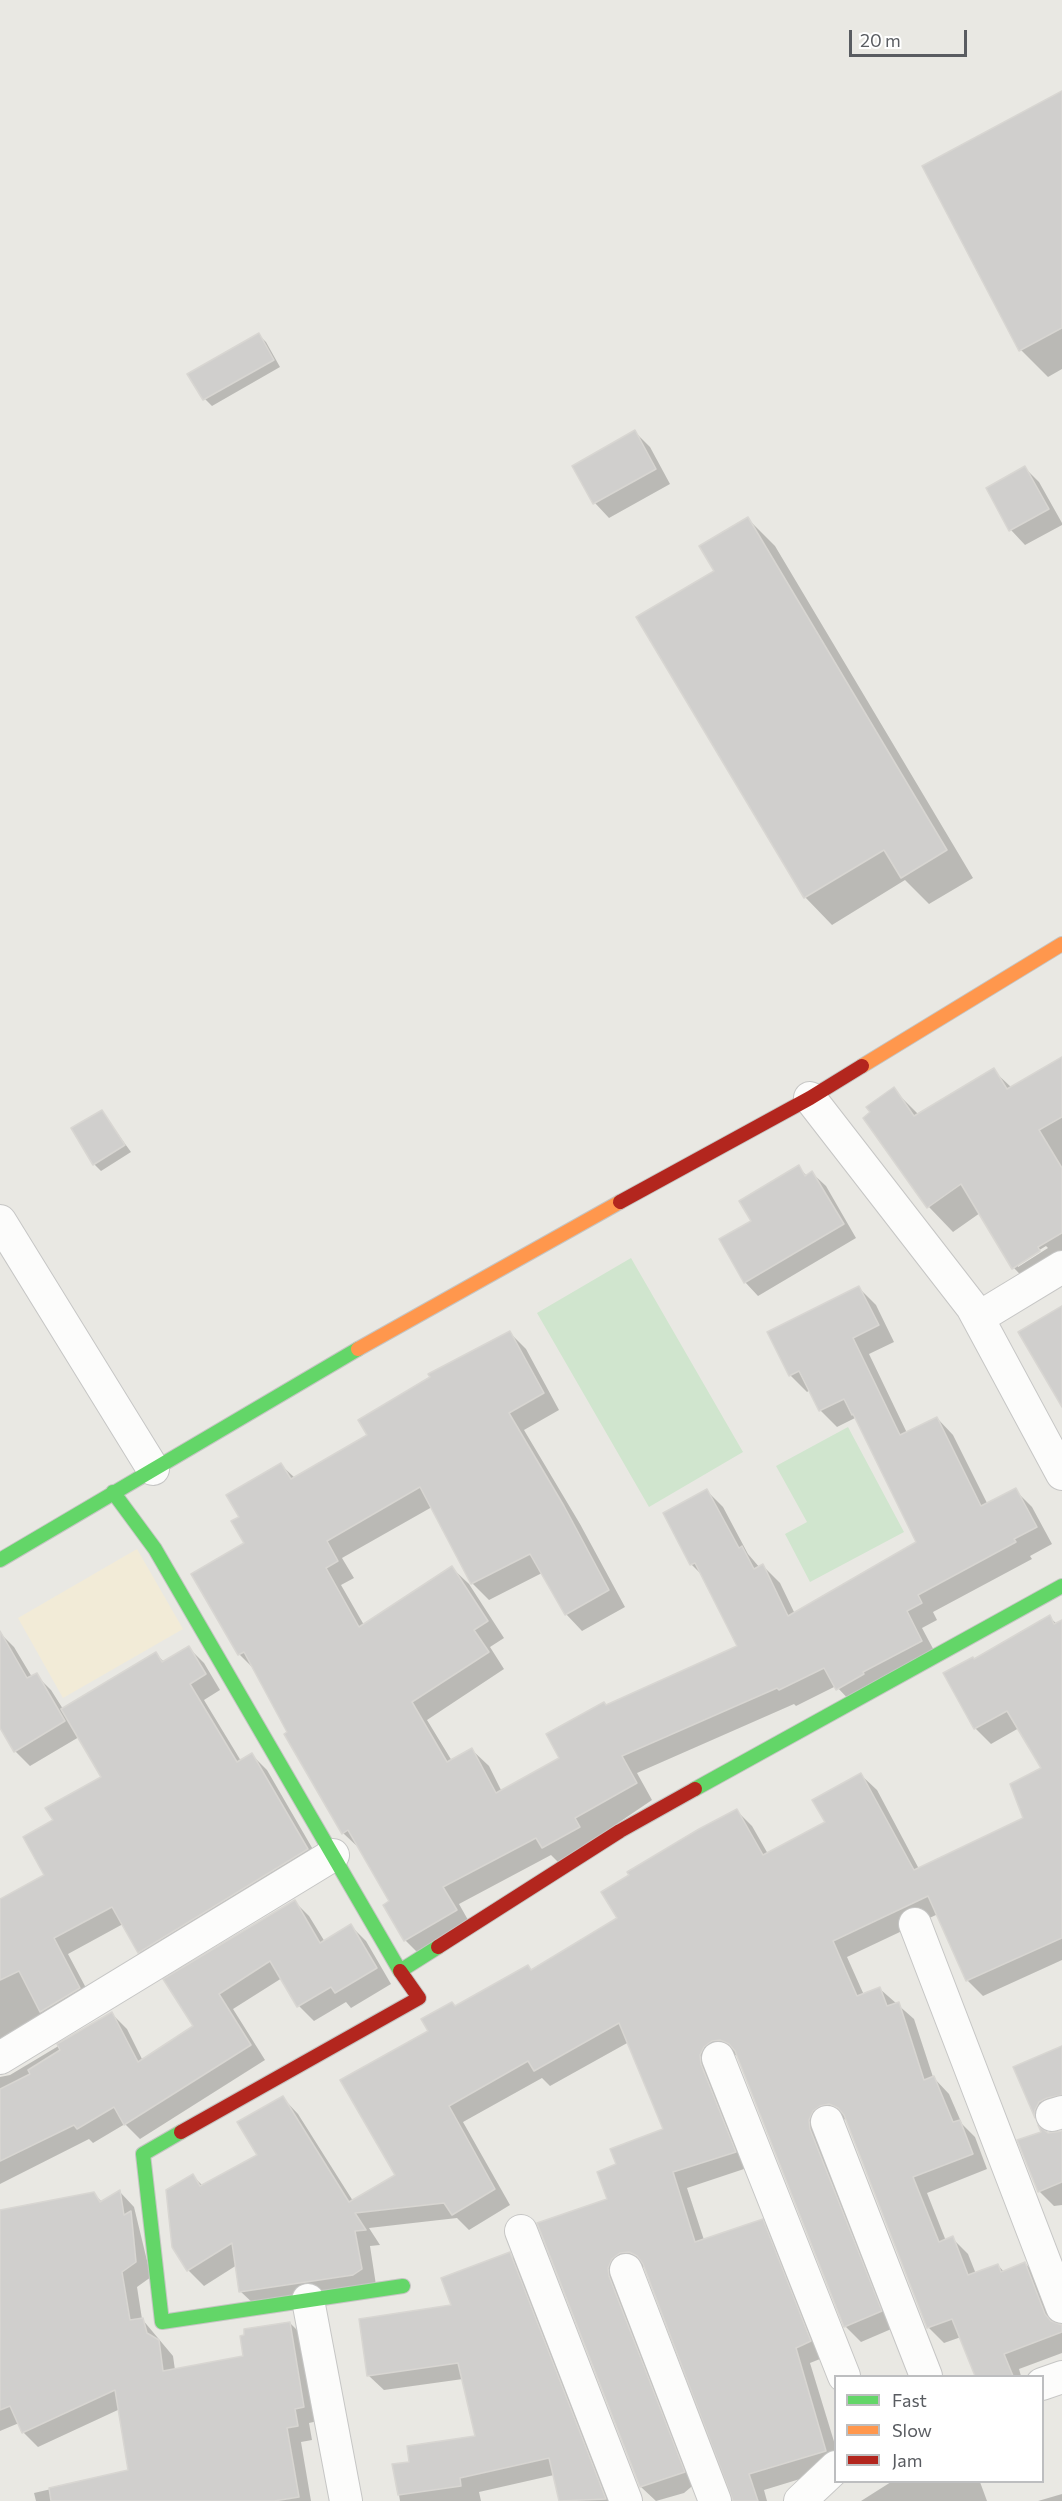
<!DOCTYPE html>
<html>
<head>
<meta charset="utf-8">
<style>
	body { margin:0 }
	#map { position:relative; width:1062px; height:2501px; overflow:hidden; background:#e9e8e3; font-family:Commissioner,sans-serif }
	canvas { display:block }
	.legend { position:absolute; left:834px; top:2375px; width:210px; height:108px; box-sizing:border-box; background:#fff; border:2px solid #bdbec0; margin:0; padding:8px 10px; list-style:none; font-size:18px; color:#595c61 }
	.legend li { display:flex; align-items:center; gap:12px; height:30px }
	.legend b { width:30px; border:2px solid #bdbec0 }
	.scale { position:absolute; left:849px; top:30px; width:118px; height:27px; box-sizing:border-box; border:3px solid #595c61; border-top:0; padding-left:8px; font-size:18px; line-height:21px; white-space:nowrap; color:#595c61; -webkit-text-stroke:4px #fff; paint-order:stroke }
</style>
</head>
<body>
<div id="map">
<canvas width="1062" height="2501"></canvas>
<ul class="legend">
<li><b style="height:8px;background:#63d668"></b>Fast</li>
<li><b style="height:8px;background:#ff974d"></b>Slow</li>
<li><b style="height:8px;background:#b3261e"></b>Jam</li>
</ul>
<div class="scale">20 m</div>
</div>
<script>
const c = document.querySelector('canvas').getContext('2d');
c.lineJoin = 'round';
function fill(path, color) { c.fillStyle = color; c.fill(path, 'evenodd'); }
const shape = rows => new Path2D(rows.map(r => 'M' + r).join(''));
function strokePath(path, color, width, dash) { c.strokeStyle = color; c.lineWidth = width; c.lineCap = dash ? 'butt' : 'round'; c.setLineDash(dash || []); c.stroke(path); }
fill(shape([
	[631,1258,743,1452,649,1507,537,1313],
	[848,1427,904,1532,810,1582,785,1534,807,1522,776,1466]
]), '#d0e5ce');
fill(shape([
	[137,1549,183,1629,63,1698,18,1618]
]), '#f2ebd7');
fill(shape([
	[1062,93,1062,369,1048,377,1021,350],
	[259,335,266,342,280,367,212,406,205,399],
	[635,432,650,447,670,484,609,518,595,503],
	[1025,468,1039,482,1062,523,1062,525,1025,545,1011,530,988,488],
	[748,519,775,546,973,878,929,904,905,880,832,925,805,897,638,618,716,571],
	[1062,1059,1062,1278,1038,1293,1014,1268,980,1213,953,1232,929,1207,893,1089,919,1115,993,1070,1012,1088],
	[1046,1246,1048,1248,1018,1267,1018,1263],
	[102,1112,131,1152,101,1171,94,1164,73,1129],
	[798,1167,807,1176,812,1173,826,1186,856,1238,758,1296,745,1282,753,1222],
	[859,1288,876,1305,894,1342,869,1354,907,1433,937,1418,953,1435,988,1505,1015,1490,1032,1507,1052,1544,1030,1556,1032,1559,933,1612,937,1620,922,1628,938,1658,854,1705,836,1686,796,1706,794,1704,637,1773,652,1800,559,1863,551,1855,459,1904,472,1927,422,1957,405,1940,391,1901,360,1849,343,1833,255,1670,239,1654,246,1543,241,1517,281,1465,295,1478,370,1436,510,1333,526,1349,559,1410,524,1430,580,1524,625,1607,582,1631,566,1614,542,1573,489,1600,472,1583,432,1507,342,1558,354,1578,341,1585,364,1625,452,1568,469,1584,504,1638,490,1647,504,1669,427,1720,452,1761,472,1750,489,1766,502,1792,561,1759,607,1707,739,1647,704,1577,691,1564,707,1491,723,1507,748,1554,760,1568,763,1566,780,1583,795,1614,918,1542,857,1417,837,1427,821,1411,810,1390,807,1392,790,1375],
	[1049,1617,1057,1624,1062,1622,1062,1960,983,1996,967,1980,938,1914,847,1957,864,1995,880,1989,914,2019,933,2077,949,2094,962,2124,975,2137,987,2169,927,2193,946,2241,952,2238,968,2254,976,2274,998,2265,1004,2272,1025,2263,1040,2279,1059,2326,1062,2326,1062,2353,1019,2369,1021,2376,977,2376,961,2337,944,2343,928,2327,846,2119,836,2121,896,2327,861,2342,845,2326,737,2055,728,2056,750,2167,687,2188,704,2240,762,2221,778,2237,825,2357,810,2363,836,2448,836,2468,764,2490,767,2501,742,2501,646,2267,636,2268,697,2482,684,2493,656,2501,641,2487,539,2224,609,2200,618,2165,665,2130,629,2042,550,2086,542,2078,463,2122,510,2205,469,2230,457,2218,369,2228,380,2245,370,2246,376,2285,256,2306,240,2291,237,2265,204,2286,188,2270,174,2247,193,2176,203,2186,259,2155,283,2098,298,2114,353,2201,397,2175,430,2032,456,2007,528,1967,532,1971,619,1919,737,1811,752,1826,768,1854,827,1823,861,1775,877,1790,919,1869,1025,1819,1043,1768,1019,1728,991,1744,975,1728,945,1674,975,1660],
	[0,1633,14,1647,32,1677,36,1675,51,1690,63,1709,156,1654,164,1662,189,1648,204,1663,220,1690,204,1700,241,1761,252,1755,267,1770,322,1865,154,1967,139,1952,123,1924,68,1954,94,2003,0,2064,0,1900,46,1875,55,1821,103,1778,79,1737,30,1766,15,1751,0,1725],
	[294,1901,309,1916,325,1942,351,1926,366,1941,391,1984,351,2008,346,2002,314,2021,299,2006,282,1978,233,2009,265,2060,140,2139,125,2124,93,2143,89,2139,0,2184,0,2077,10,2075,112,2014,127,2029,143,2061,195,2027,166,1980],
	[1062,2047,1062,2114,1050,2126,1050,2131,1036,2117,1015,2068],
	[1062,2132,1062,2205,1054,2206,1039,2191,1048,2134],
	[120,2192,134,2207,151,2277,137,2287,142,2319,173,2356,175,2370,245,2357,290,2323,305,2338,318,2421,309,2423,312,2440,301,2442,311,2501,36,2501,34,2493,129,2471,120,2409,38,2447,23,2432,19,2423,0,2431,0,2211,94,2194,102,2202],
	[510,2254,524,2269,615,2501,560,2501,554,2475,479,2492,481,2501,400,2501,394,2465,411,2463,477,2438,463,2379,384,2390,369,2376,453,2307],
	[891,2482,980,2482,987,2501,861,2501],
	[1062,2494,1062,2501,1038,2501]
]), '#0003');
const building = shape([
	[1062,91,1062,328,1019,351,922,166,1062,91],
	[259,333,274,360,203,400,187,374,259,333],
	[635,430,656,469,593,504,572,466,635,430],
	[1025,466,1049,509,1009,531,986,488,1025,466],
	[748,517,947,850,901,878,884,850,804,898,636,617,714,571,699,546,748,517],
	[1062,1057,1062,1117,1039,1130,1062,1168,1062,1233,1038,1247,1040,1251,1012,1269,961,1184,927,1208,863,1118,870,1112,866,1107,894,1087,914,1116,994,1068,1007,1089,1062,1057],
	[102,1110,125,1145,93,1165,71,1128,102,1110],
	[799,1165,805,1176,812,1171,844,1224,744,1283,719,1239,751,1221,739,1201,799,1165],
	[859,1286,879,1325,853,1338,900,1435,937,1417,981,1506,1016,1488,1037,1527,1014,1539,1016,1542,918,1595,922,1603,907,1611,922,1641,863,1672,864,1674,836,1690,824,1668,779,1690,777,1688,622,1756,637,1783,575,1818,580,1827,542,1848,536,1838,443,1887,457,1910,404,1941,383,1905,389,1901,348,1830,342,1834,284,1734,287,1732,244,1652,238,1655,191,1574,244,1543,231,1521,239,1517,226,1495,281,1463,291,1479,367,1435,358,1420,430,1377,428,1374,510,1331,544,1393,509,1413,564,1506,609,1590,565,1615,530,1554,471,1584,420,1487,327,1541,338,1561,326,1568,359,1627,452,1566,488,1621,474,1630,489,1652,412,1702,447,1762,472,1748,496,1793,559,1758,546,1734,604,1702,606,1705,737,1646,695,1563,690,1565,663,1513,707,1489,739,1548,742,1546,754,1569,763,1564,788,1616,916,1542,853,1414,852,1415,844,1399,819,1411,799,1371,789,1376,767,1332,859,1286],
	[1062,1306,1062,1407,1018,1332,1062,1306],
	[1050,1615,1054,1624,1062,1620,1062,1938,966,1981,928,1896,833,1941,857,1996,880,1987,887,2006,899,2002,924,2080,934,2076,953,2122,960,2120,973,2154,913,2177,939,2242,953,2236,968,2275,998,2264,1001,2272,1025,2262,1045,2314,1051,2321,1062,2325,1062,2332,1004,2354,1013,2376,975,2376,952,2319,927,2328,844,2115,838,2108,829,2104,820,2106,813,2111,809,2120,810,2129,882,2311,844,2327,735,2051,729,2044,720,2040,712,2041,704,2047,700,2055,701,2064,736,2152,673,2172,695,2242,763,2219,811,2341,796,2348,826,2451,749,2474,758,2501,733,2501,643,2264,637,2256,629,2252,620,2253,612,2259,608,2268,609,2276,685,2472,640,2487,537,2223,607,2199,597,2172,616,2164,610,2149,663,2129,619,2023,534,2071,528,2061,449,2106,495,2189,452,2215,444,2203,355,2213,366,2230,355,2231,362,2269,353,2275,239,2292,232,2243,187,2271,172,2247,166,2190,193,2174,200,2186,257,2155,237,2122,283,2096,349,2202,395,2175,340,2080,428,2031,421,2019,452,2002,455,2006,528,1965,531,1970,617,1918,601,1892,629,1875,627,1872,699,1829,737,1809,763,1855,825,1822,812,1800,861,1773,914,1870,1023,1818,1010,1784,1041,1768,1007,1711,974,1729,943,1673,973,1657,974,1659,1050,1615],
	[0,1631,27,1678,37,1673,65,1721,14,1752,0,1728,0,1631],
	[189,1646,206,1674,190,1684,237,1762,252,1753,308,1849,138,1953,112,1907,54,1938,80,1988,40,2012,19,1971,0,1980,0,1899,44,1875,23,1837,53,1820,45,1808,101,1777,61,1709,156,1652,162,1662,189,1646],
	[295,1900,320,1943,351,1924,377,1968,335,1993,331,1987,297,2007,270,1961,219,1994,251,2045,124,2125,114,2107,77,2129,74,2125,0,2161,0,2089,30,2074,28,2070,60,2050,57,2044,112,2012,138,2062,193,2026,163,1979,295,1900],
	[1062,2046,1062,2095,1047,2098,1039,2102,1035,2110,1035,2118,1013,2067,1062,2046],
	[1038,2125,1048,2133,1062,2131,1062,2182,1038,2192,1017,2140,1041,2132,1038,2125],
	[120,2190,124,2215,131,2211,136,2262,122,2272,130,2320,143,2318,147,2333,159,2340,163,2371,243,2356,240,2336,244,2335,244,2329,290,2322,304,2407,295,2409,298,2426,287,2428,299,2497,274,2501,51,2501,49,2488,128,2470,115,2390,22,2433,10,2406,0,2410,0,2210,94,2192,100,2202,120,2190],
	[510,2252,606,2499,559,2501,549,2458,460,2478,461,2486,398,2495,392,2464,409,2462,407,2446,475,2436,458,2363,367,2376,359,2319,451,2305,441,2278,510,2252]
]);
fill(building, '#d0cfcd');
strokePath(building, '#d8d6d2', 1.5);
const street = shape([
	[810,1098,972,1307,1062,1474],
	[0,1221,153,1469],
	[978,1318,1062,1267],
	[915,1924,1062,2307],
	[0,2058,333,1855],
	[718,2058,844,2376],
	[1052,2115,1062,2112],
	[827,2122,926,2376],
	[521,2231,626,2501],
	[626,2270,715,2501],
	[308,2300,346,2501],
	[1042,2384,1062,2377],
	[800,2501,836,2467]
]);
const fast = shape([
	[113,1492,155,1549,400,1971,438,1947],
	[0,1560,358,1349],
	[695,1789,1062,1586],
	[181,2132,143,2154,162,2322,403,2286]
]);
const slow = shape([
	[862,1066,1062,944],
	[358,1349,620,1202]
]);
const jam = shape([
	[620,1202,810,1098,862,1066],
	[438,1947,620,1831,695,1789],
	[181,2132,419,1998,400,1971]
]);
strokePath(street, '#c6c6c5', 34);
strokePath(fast, '#c5c5c3', 16);
strokePath(slow, '#c5c5c3', 16);
strokePath(jam, '#c5c5c3', 16);
strokePath(street, '#fcfcfb', 32);
strokePath(fast, '#63d668', 14);
strokePath(slow, '#ff974d', 14);
strokePath(jam, '#b3261e', 14);
</script>
</body>
</html>
